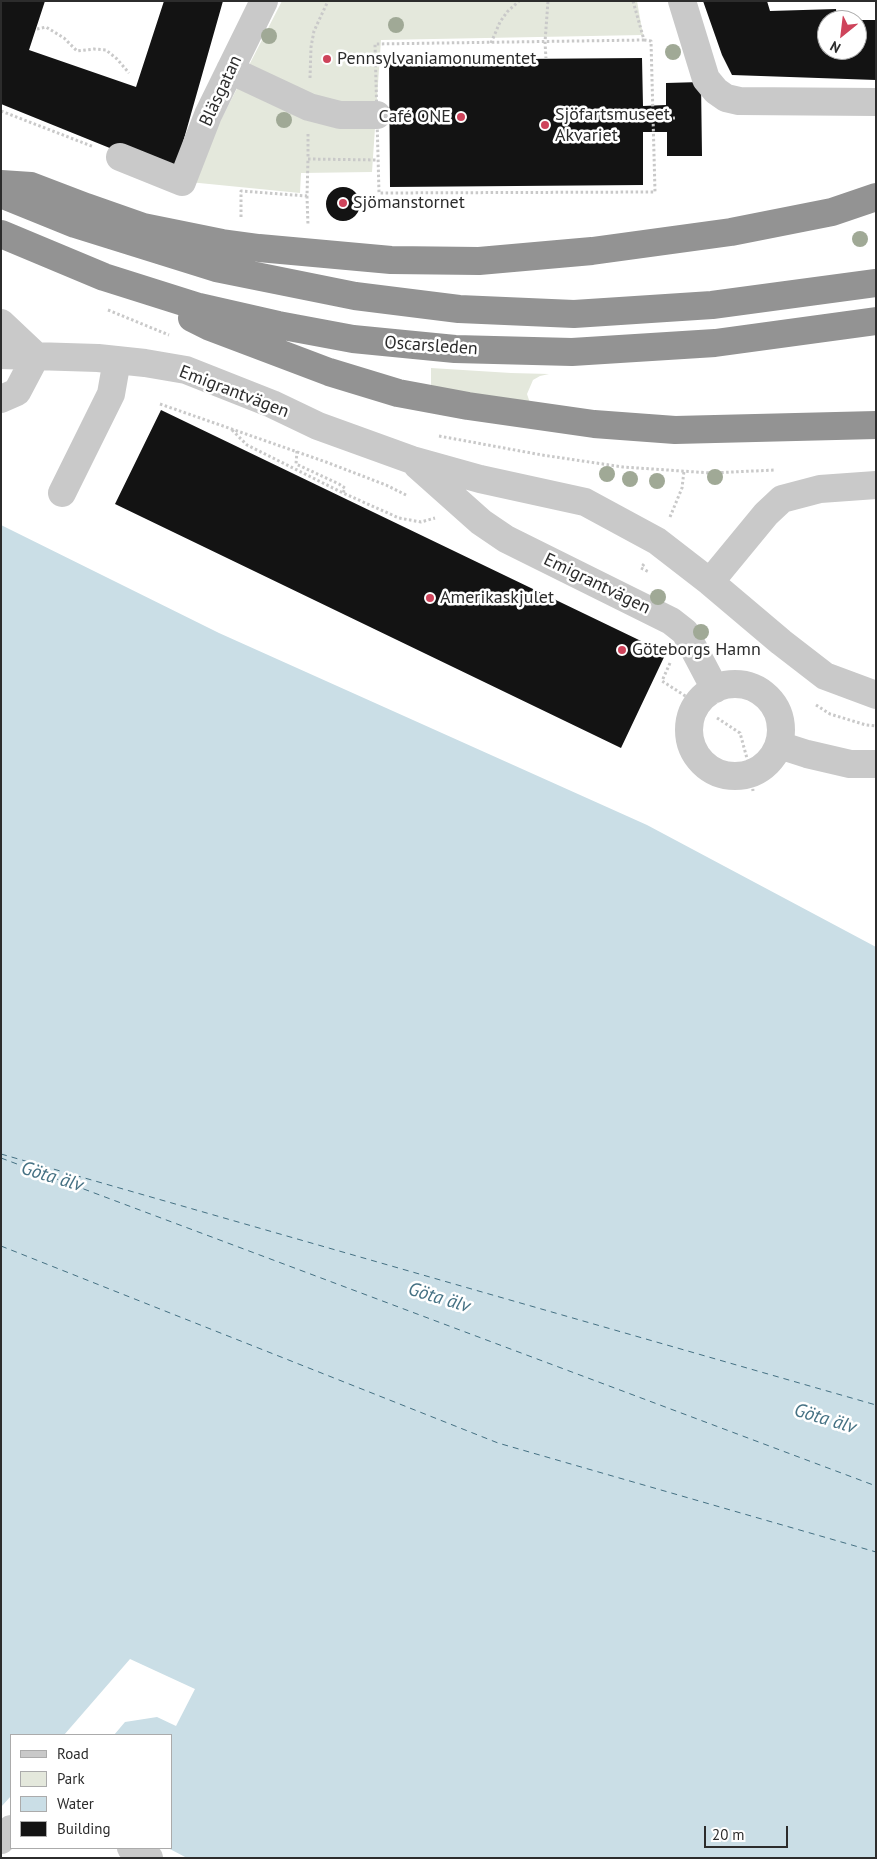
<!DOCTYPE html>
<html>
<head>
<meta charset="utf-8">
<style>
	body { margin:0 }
	#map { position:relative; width:877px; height:1859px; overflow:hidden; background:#fff; font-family:"PT Sans",sans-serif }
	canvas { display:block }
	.frame { position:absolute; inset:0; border:2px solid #2c2c2c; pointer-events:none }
	.legend { position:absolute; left:10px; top:1734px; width:162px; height:115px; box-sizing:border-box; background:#fff; border:1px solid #ababab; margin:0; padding:6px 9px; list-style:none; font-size:15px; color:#2c2c2c }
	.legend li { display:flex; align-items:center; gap:10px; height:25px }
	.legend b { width:25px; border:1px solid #ababab }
	.north { position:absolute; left:817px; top:10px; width:50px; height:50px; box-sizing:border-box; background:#fff; border:1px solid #ababab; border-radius:50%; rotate:209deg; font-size:14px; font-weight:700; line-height:20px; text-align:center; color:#2c2c2c }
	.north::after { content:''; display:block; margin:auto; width:18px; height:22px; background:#ce445b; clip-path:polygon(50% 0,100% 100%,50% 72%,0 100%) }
	.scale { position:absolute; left:704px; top:1826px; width:84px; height:22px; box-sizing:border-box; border:2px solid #2c2c2c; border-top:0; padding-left:6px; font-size:15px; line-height:18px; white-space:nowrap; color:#2c2c2c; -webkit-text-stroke:4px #fff; paint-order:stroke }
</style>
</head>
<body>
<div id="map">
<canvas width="877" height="1859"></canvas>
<div class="frame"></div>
<ul class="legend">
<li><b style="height:6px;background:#c9c9c9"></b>Road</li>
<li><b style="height:14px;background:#e4e8dc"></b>Park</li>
<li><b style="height:14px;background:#cadee6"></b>Water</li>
<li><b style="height:14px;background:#131313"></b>Building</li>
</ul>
<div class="north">N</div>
<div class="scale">20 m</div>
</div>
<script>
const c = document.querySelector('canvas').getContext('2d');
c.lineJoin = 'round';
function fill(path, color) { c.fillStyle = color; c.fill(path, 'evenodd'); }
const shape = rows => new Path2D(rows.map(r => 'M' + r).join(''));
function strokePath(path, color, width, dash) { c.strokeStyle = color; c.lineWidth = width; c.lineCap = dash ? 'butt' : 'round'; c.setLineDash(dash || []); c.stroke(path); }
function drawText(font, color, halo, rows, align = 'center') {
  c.font = font + ' "PT Sans",sans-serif'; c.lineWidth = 5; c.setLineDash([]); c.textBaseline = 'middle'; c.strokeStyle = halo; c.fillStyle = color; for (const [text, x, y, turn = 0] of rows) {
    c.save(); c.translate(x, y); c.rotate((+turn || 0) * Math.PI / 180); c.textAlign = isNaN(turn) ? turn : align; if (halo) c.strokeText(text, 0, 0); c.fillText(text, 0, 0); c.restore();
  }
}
fill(shape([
	[282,1,637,1,643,35,381,40,372,172,301,173,300,193,189,182],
	[431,368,511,373,549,374,540,376,533,380,527,394,530,403,431,387]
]), '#e4e8dc');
fill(shape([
	[1,525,219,633,647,825,876,947,876,1858,187,1858,168,1848,171,1848,171,1735,11,1735,11,1796,1,1807]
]), '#cadee6');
fill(shape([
	[130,1659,195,1689,176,1726,157,1717,125,1722,114,1735,64,1735]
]), '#fff');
strokePath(shape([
	[1,1154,876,1405],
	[1,1158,876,1486],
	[1,1246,498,1443,876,1552]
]), '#457183', 1, [6, 5]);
fill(shape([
	[1,1,45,1,29,50,136,87,164,1,223,1,174,174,1,104],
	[703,1,767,1,770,11,836,9,837,20,827,20,827,50,857,50,857,20,876,20,876,80,732,75,722,55],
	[642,58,643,106,666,105,666,83,701,82,702,156,667,156,667,132,643,132,643,185,390,187,389,60],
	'326 204a17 17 0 1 1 34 0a17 17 0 1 1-34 0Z',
	[161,410,666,653,621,748,115,504]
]), '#131313');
strokePath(shape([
	[633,1,644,40],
	[37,29,46,27,64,38,77,51,94,49,106,50,117,59,129,73],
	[644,40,651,41,655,192,379,193,375,44,644,40],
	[491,43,500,22,507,12,519,1],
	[546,59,545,42,548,1],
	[310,78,311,47,314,31,328,1],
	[1,111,94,147],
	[653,119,675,118],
	[308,134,308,159,378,160],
	[307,196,308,225],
	[241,217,241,191,307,196,308,159],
	[108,310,169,335],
	[160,404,326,462,386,485,408,496],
	[232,430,247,445,343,493,399,518,421,522,435,518],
	[439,436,542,455,623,467,711,473,775,470],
	[297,451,296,464,339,484,345,488,343,493],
	[670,517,682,488,684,471],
	[644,564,641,568,649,572],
	[670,663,662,681,687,697],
	[816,705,830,714,866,725,876,726],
	[717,718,740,733,751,773,753,791]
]), '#c9c9c9', 3, [2.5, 2.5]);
strokePath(shape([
	[682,1,706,79,716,91,726,98,739,101,876,102],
	[230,70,309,107,340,115,377,115],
	[120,157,182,182,208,115,264,1],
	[1,323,36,356],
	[1,355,98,358,145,363,186,370,272,404,318,426,412,460,480,479,585,502,657,541,710,582,781,642,825,676,876,695],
	[1,399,17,392,36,356],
	[417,465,481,522,506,539,671,621,685,632,715,689],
	[62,493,111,394,117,360],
	[710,582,766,514,782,499,820,489,876,485],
	'689 730a46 46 0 1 1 92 0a46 46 0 1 1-92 0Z',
	[779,745,807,754,850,764,876,764],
	[1,1840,11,1829],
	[131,1848,149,1858]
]), '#c9c9c9', 28);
strokePath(shape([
	[1,184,31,186,86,207,143,227,222,243,259,248,391,260,479,261,592,251,731,232,832,212,876,197],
	[1,194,75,224,216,268,355,296,459,309,574,314,712,305,876,283],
	[1,234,104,277,199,307,278,325,353,339,455,349,572,352,715,343,876,321],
	[192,318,210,327,329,372,398,393,468,406,594,424,675,430,876,425]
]), '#939393', 28);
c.fillStyle = '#a0a996';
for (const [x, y] of [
	[396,25],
	[269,36],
	[673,52],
	[284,120],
	[860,239],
	[607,474],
	[715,477],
	[630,479],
	[657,481],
	[658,597],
	[701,632]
]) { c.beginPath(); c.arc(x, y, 8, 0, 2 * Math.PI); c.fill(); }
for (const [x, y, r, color] of [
	[327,59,5,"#ce445b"],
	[461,117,5,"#ce445b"],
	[545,125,5,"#ce445b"],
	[343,203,5,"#ce445b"],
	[430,598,5,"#ce445b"],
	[622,650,5,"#ce445b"]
]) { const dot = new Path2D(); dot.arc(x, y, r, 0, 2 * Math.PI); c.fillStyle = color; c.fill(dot); strokePath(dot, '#fff', 2); }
drawText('18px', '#2c2c2c', '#fff', [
	["Pennsylvaniamonumentet",337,59],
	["Sjöfartsmuseet",555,115],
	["Akvariet",555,136],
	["Café ONE",451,117,"right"],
	["Sjömanstornet",353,203],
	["Amerikaskjulet",440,598],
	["Göteborgs Hamn",632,650]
], 'left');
drawText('18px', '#2c2c2c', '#fff', [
	["Bläsgatan",221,91,-65],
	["Oscarsleden",431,346,4],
	["Emigrantvägen",234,392,21],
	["Emigrantvägen",597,584,26]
]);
drawText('italic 19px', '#457183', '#fff', [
	["Göta älv",52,1177,17],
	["Göta älv",439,1298,17],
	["Göta älv",825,1419,17]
]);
</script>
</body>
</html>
